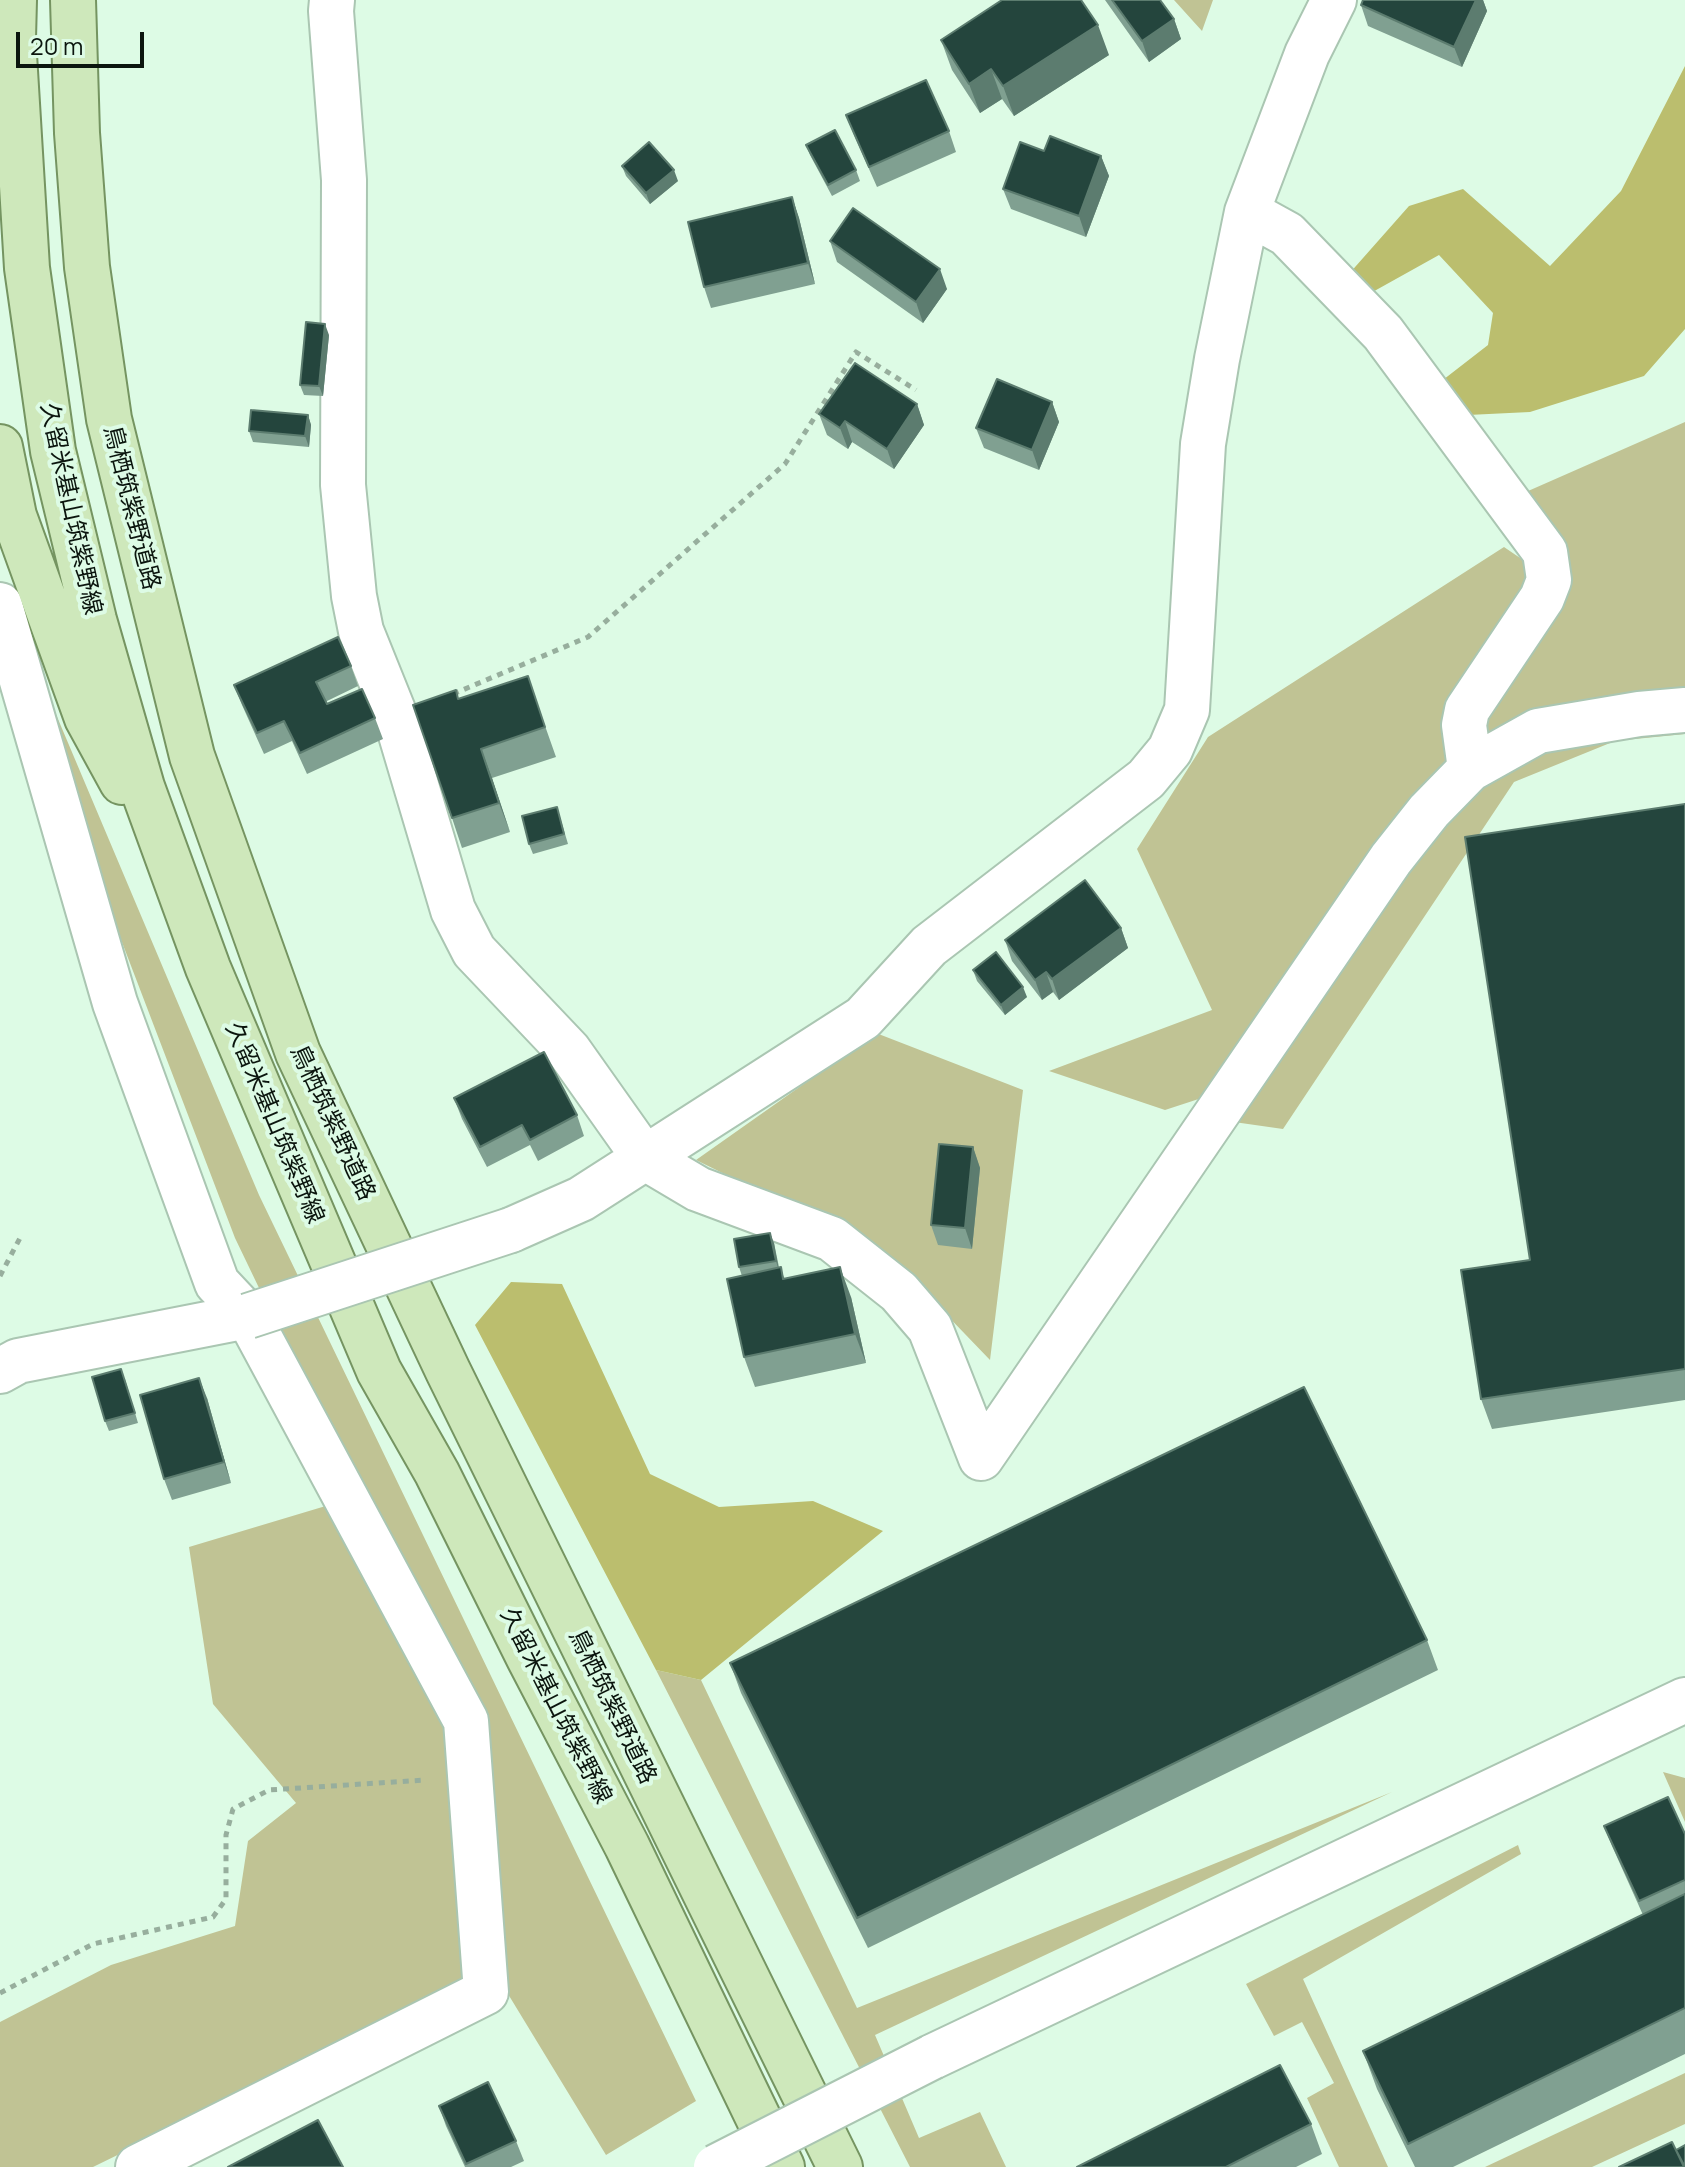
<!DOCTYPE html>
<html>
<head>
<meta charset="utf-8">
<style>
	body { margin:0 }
	#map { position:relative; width:1685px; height:2167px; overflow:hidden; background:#ddfbe5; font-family:Manrope,sans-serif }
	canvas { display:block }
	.scale { position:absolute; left:16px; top:32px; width:128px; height:36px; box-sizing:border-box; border:4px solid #0b150e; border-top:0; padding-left:10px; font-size:24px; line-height:28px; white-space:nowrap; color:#0b150e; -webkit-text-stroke:6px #ddfbe5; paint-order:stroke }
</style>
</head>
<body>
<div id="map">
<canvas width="1685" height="2167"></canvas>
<div class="scale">20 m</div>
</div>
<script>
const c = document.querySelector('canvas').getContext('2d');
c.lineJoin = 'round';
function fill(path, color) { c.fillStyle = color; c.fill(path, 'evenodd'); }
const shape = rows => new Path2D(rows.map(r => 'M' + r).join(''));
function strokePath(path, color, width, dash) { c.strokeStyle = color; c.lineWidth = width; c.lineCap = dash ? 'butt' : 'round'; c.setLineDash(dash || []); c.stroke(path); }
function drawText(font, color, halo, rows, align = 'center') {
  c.font = font + ' Manrope,"Noto Sans JP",sans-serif'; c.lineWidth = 8; c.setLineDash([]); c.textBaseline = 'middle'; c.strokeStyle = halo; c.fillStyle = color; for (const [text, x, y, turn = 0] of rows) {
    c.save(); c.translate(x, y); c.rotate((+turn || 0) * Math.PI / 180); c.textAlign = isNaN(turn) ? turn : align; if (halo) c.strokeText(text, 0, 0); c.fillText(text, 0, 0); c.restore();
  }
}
fill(shape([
	[1174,0,1213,0,1202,31],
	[1685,422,1685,734,1615,741,1514,782,1283,1129,1234,1122,1217,1093,1165,1110,1049,1071,1212,1010,1137,849,1208,737,1504,547,1564,588,1519,495],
	[17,622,259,1195,696,2101,606,2155,494,1971,93,2167,0,2167,0,2022,111,1965,235,1926,248,1841,296,1803,213,1704,189,1547,359,1496,235,1238,120,937],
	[876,1033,1023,1090,990,1360,889,1255,696,1160],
	[656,1670,701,1680,857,2008,1392,1792,875,2035,919,2138,980,2112,1006,2167,910,2167],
	[1663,1772,1685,1778,1685,1822],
	[1518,1845,1521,1854,1303,1979,1388,2167,1339,2167,1307,2098,1334,2083,1302,2022,1274,2036,1246,1984],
	[1685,2073,1685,2124,1592,2167,1485,2167]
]), '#c0c394');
fill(shape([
	[1685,66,1685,329,1644,376,1530,412,1468,415,1439,383,1488,345,1493,313,1439,255,1369,294,1348,275,1409,206,1463,189,1550,266,1621,191],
	[511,1282,562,1284,650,1474,719,1507,813,1501,883,1531,701,1680,656,1670,475,1325]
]), '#bbbe6e');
const minor = shape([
	[332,0,331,11,344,180,343,485,354,596,361,631,396,718,453,910,474,951,569,1051,644,1157,698,1189,832,1239,899,1292,930,1328,981,1458,1391,859,1429,811,1470,769,1538,731,1639,714,1685,710],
	[1247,212,1287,234,1383,333,1545,552,1549,580,1542,598,1467,710,1464,725,1470,769],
	[0,605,115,1003,217,1283,248,1316,466,1721,486,1992,138,2167],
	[511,1230,581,1199,863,1018,929,946,1146,779,1170,750,1187,710,1203,444,1217,359,1247,212,1307,54,1334,0],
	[0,1371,18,1361,248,1316],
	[932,2057,1685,1700]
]);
const major = shape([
	[14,0,13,38,27,268,53,451,94,620,142,787,208,968,379,1371,437,1473,529,1658,627,1846,782,2167],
	[73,0,77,133,87,267,109,419,192,756,298,1053,448,1371,840,2167],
	[0,447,14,516,87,718,122,782]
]);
strokePath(minor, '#aac6b2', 48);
strokePath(major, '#759461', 48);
strokePath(shape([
	[453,694,588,637,785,464,856,352,916,390],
	[0,1276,20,1238],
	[0,1993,93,1944,213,1917,226,1899,226,1835,233,1809,269,1790,425,1780]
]), '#97ae9d', 5, [6, 6]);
strokePath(minor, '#fff', 44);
strokePath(major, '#cee8bb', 44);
const minorBridge = shape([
	[248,1316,511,1230],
	[716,2167,932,2057]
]);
strokePath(minorBridge, '#aac6b2', 48, []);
strokePath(minorBridge, '#fff', 44);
fill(shape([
	[1105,0,1160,0,1174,19,1181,39,1149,62],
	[1363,0,1483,0,1487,11,1462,67,1368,26,1361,5],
	[941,40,1109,55,1014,116,1002,99,980,113,952,70],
	[846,115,949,131,956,152,877,187,854,135],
	[806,145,856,170,860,181,832,196,810,155],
	[1044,151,1101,156,1109,176,1086,237,1011,209,1003,189],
	[622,166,678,181,650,204,626,176],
	[792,197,799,218,815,284,711,308,704,287],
	[830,241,947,289,923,323,837,262],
	[329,335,323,396,304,395,300,385],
	[1052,402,1059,422,1039,470,984,448,976,428],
	[917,404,924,425,894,469,852,442,848,449,827,435,819,414],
	[308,415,311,425,309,447,253,442,249,431],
	[351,666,358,686,325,702,327,704,375,718,383,739,307,774,292,741,264,754,242,705,234,685],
	[459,699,538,706,556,757,492,778,510,832,462,848,452,818],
	[1685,804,1685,1400,1492,1429,1481,1399,1530,1260],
	[560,817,568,844,533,854,529,844],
	[1121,928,1128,948,1059,1000,1053,992,1042,1000,1012,961,1005,940],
	[973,970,1027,997,1005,1015,977,981],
	[454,1098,577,1115,584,1136,538,1161,530,1145,487,1167,462,1119],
	[973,1147,980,1168,972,1249,938,1245,931,1225],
	[774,1243,779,1267,785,1279,851,1297,866,1363,755,1387,744,1357,742,1276,739,1267],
	[125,1379,138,1423,109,1431,105,1421],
	[207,1398,231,1483,172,1500,164,1479],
	[1427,1640,1438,1670,868,1948,741,1693,730,1663],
	[1604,1826,1685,1834,1685,2054,1453,2167,1415,2167,1377,2089,1363,2051,1643,1915,1612,1846],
	[439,2106,516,2141,524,2161,511,2167,465,2167,446,2126],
	[1311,2124,1322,2154,1296,2167,1077,2167]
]), '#80a091');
fill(shape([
	[1476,0,1483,0,1487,11,1462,67,1454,47],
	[1174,19,1181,39,1149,62,1142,41],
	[1098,25,1109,55,1014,116,1003,86],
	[991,69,1002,99,980,113,969,84],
	[1101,156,1109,176,1086,237,1079,216],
	[674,170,678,181,650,204,646,193],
	[792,197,799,218,815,284,808,263],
	[940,269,947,289,923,323,916,302],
	[325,324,329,335,323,396,319,386],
	[1052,402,1059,422,1039,470,1032,450],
	[917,404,924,425,894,469,887,449],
	[308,415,311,425,309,447,305,436],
	[845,421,852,442,848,449,840,428],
	[481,749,492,778,510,832,499,803],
	[1121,928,1128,948,1059,1000,1052,979],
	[1046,972,1053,992,1042,1000,1035,980],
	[1023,987,1027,997,1005,1015,1001,1005],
	[973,1147,980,1168,972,1249,965,1228],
	[770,1233,774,1243,779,1271,776,1261],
	[840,1267,851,1297,866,1363,855,1334],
	[199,1378,207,1398,231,1483,224,1462]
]), '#5c7c6f');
const building = shape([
	[1002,0,1081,0,1098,25,1003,86,991,69,969,84,941,40,1002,0],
	[1112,0,1160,0,1174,19,1142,41,1112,0],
	[1363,0,1476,0,1454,47,1361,5,1363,0],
	[926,80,949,131,869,167,846,115,926,80],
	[835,130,856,170,828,185,806,145,835,130],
	[1050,136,1101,156,1079,216,1003,189,1020,142,1044,151,1050,136],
	[649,142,674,170,646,193,622,166,649,142],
	[792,197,808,263,704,287,688,222,792,197],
	[853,208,940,269,916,302,830,241,853,208],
	[306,322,325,324,319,386,300,385,306,322],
	[855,363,917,404,887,449,845,421,840,428,819,414,855,363],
	[997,379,1052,402,1032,450,976,428,997,379],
	[251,410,308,415,305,436,249,431,251,410],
	[338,637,351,666,316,682,327,704,362,689,375,718,300,753,284,721,257,733,234,685,338,637],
	[528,676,545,727,481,749,499,803,452,818,413,705,456,690,458,699,528,676],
	[1685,804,1685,1369,1481,1399,1461,1270,1530,1260,1465,837,1685,804],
	[557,807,564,834,529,844,522,816,557,807],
	[1085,880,1121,928,1052,979,1046,972,1035,980,1005,940,1085,880],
	[996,952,1023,987,1001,1005,973,970,996,952],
	[544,1052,577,1115,530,1140,522,1125,480,1147,454,1098,544,1052],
	[939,1144,973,1147,965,1228,931,1225,939,1144],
	[770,1233,776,1261,739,1267,734,1239,770,1233],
	[781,1267,783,1279,840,1267,855,1334,744,1357,727,1279,781,1267],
	[121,1369,135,1413,105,1421,92,1377,121,1369],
	[199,1378,224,1462,164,1479,140,1395,199,1378],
	[1304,1387,1427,1640,857,1918,730,1663,1304,1387],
	[1668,1797,1685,1834,1685,1880,1639,1901,1604,1826,1668,1797],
	[1685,1894,1685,2008,1408,2144,1363,2051,1685,1894],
	[1280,2065,1311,2124,1226,2167,1077,2167,1280,2065],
	[488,2082,516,2141,466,2164,439,2106,488,2082],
	[318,2120,343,2167,228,2167,318,2120],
	[1672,2142,1684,2167,1619,2167,1672,2142],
	[1685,2145,1685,2167,1676,2150,1685,2145]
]);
fill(building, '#24453d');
strokePath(building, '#5c7c6f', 2);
drawText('24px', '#0b150e', '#ddfbe5', [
	["鳥栖筑紫野道路",131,508,76],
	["久留米基山筑紫野線",70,509,78],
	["久留米基山筑紫野線",274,1123,67],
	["鳥栖筑紫野道路",332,1123,65],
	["久留米基山筑紫野線",555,1706,63],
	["鳥栖筑紫野道路",612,1707,64]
]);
</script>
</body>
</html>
